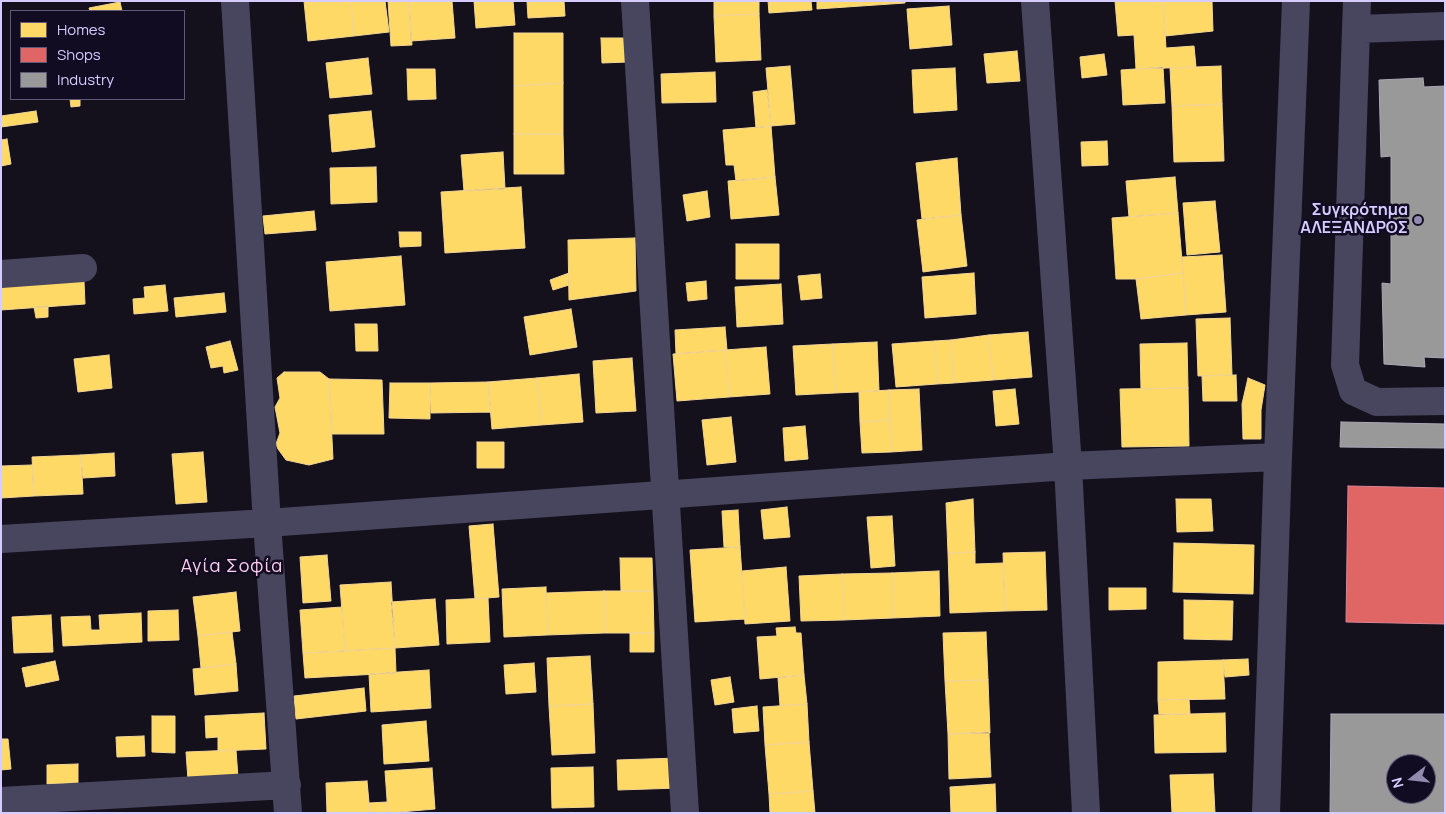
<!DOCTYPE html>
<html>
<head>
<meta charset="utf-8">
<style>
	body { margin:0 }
	#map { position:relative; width:1446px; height:814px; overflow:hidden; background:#14111d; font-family:Manrope,sans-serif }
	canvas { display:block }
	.frame { position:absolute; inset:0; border:2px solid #d6ccff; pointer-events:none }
	.legend { position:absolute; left:10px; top:10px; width:175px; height:90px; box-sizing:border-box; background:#110c22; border:1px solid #60597a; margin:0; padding:6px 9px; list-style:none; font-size:15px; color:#d6ccff }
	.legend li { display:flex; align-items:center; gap:10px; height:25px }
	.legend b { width:25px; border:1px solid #60597a }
	.north { position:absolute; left:1386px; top:754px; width:50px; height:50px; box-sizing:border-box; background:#110c22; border:1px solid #60597a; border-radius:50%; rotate:254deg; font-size:14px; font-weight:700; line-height:20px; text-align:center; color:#d6ccff }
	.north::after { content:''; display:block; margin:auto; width:18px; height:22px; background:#928bb0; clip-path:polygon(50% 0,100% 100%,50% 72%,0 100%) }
</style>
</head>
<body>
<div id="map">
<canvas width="1446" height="814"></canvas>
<div class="frame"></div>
<ul class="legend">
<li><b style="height:14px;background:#ffd966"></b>Homes</li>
<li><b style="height:14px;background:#e06666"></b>Shops</li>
<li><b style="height:14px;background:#999"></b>Industry</li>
</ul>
<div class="north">N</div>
</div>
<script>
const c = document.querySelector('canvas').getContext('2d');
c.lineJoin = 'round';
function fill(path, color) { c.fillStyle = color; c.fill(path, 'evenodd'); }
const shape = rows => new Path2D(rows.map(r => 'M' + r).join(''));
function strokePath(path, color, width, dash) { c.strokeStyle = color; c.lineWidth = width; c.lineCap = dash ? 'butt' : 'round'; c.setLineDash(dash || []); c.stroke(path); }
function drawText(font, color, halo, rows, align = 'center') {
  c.font = font + ' Manrope,sans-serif'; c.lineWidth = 5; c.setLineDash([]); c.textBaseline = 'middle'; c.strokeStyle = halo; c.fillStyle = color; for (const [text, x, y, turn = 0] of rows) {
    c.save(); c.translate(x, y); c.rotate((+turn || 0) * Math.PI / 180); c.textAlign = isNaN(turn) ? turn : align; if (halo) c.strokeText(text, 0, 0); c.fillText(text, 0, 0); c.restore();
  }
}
const homes = shape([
	[304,1,351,1,354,36,308,41,304,1],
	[351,1,385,1,389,32,354,36,351,1],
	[388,1,409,1,412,45,391,46,388,1],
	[409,1,452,1,455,38,411,41,409,1],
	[474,1,513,1,515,25,476,28,474,1],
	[527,1,564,1,565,16,528,18,527,1],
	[714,1,759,1,759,14,714,16,714,1],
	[768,1,811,1,812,10,769,13,768,1],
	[817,1,861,1,861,6,817,9,817,1],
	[861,1,905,1,905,3,861,6,861,1],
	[1115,1,1163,1,1166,48,1194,46,1196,67,1136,69,1134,35,1118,36,1115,1],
	[1163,1,1212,1,1213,31,1165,36,1163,1],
	[120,2,122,11,90,11,89,8,120,2],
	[949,6,952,45,910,49,907,9,949,6],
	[759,14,761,60,716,62,714,16,759,14],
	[514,33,563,33,563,83,514,86,514,33],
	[601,38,627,38,628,62,602,63,601,38],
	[1017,51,1020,81,987,83,984,54,1017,51],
	[1104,54,1107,75,1082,78,1080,57,1104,54],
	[368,58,372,94,330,98,326,63,368,58],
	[790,66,795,124,771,126,766,68,790,66],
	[1221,66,1222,104,1172,106,1170,68,1221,66],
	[1163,67,1165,103,1123,105,1121,70,1163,67],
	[955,68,957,110,914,113,912,70,955,68],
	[407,69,435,69,436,99,408,100,407,69],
	[715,72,716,102,662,103,661,74,715,72],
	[563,83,563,134,514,134,514,86,563,83],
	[767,90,771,126,756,128,753,92,767,90],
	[70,99,80,99,80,106,71,107,70,99],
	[1222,104,1224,161,1174,162,1172,106,1222,104],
	[36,111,38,122,1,127,1,116,36,111],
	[371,111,375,147,332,152,329,115,371,111],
	[771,126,775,177,736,181,734,165,726,165,723,130,771,126],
	[514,134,563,134,564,174,514,174,514,134],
	[7,139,11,164,1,166,1,140,7,139],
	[1107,141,1108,165,1082,166,1081,142,1107,141],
	[503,152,505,189,464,191,461,155,503,152],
	[957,158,961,215,922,219,916,163,957,158],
	[376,167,377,202,331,204,330,168,376,167],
	[775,177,779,215,731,219,728,181,775,177],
	[1175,177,1178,213,1129,217,1126,181,1175,177],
	[521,187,525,248,445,253,441,192,521,187],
	[707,191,710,217,687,221,683,195,707,191],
	[1215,201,1220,252,1187,255,1183,203,1215,201],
	[314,211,316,230,265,234,263,216,314,211],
	[1178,213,1183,273,1136,279,1116,279,1112,218,1178,213],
	[961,215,967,266,923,272,917,220,961,215],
	[399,232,421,232,421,246,400,247,399,232],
	[635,238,636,291,569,300,568,240,635,238],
	[736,244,779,244,779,279,736,279,736,244],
	[1222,255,1226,312,1186,315,1182,257,1222,255],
	[401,256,405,305,330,311,326,262,401,256],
	[569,273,569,285,553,290,550,280,569,273],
	[974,273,976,314,925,318,922,277,974,273],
	[1183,273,1186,315,1141,319,1136,279,1183,273],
	[820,274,822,298,801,300,798,276,820,274],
	[84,281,85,304,1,310,1,287,84,281],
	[706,281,707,299,688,301,686,283,706,281],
	[781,284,783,324,737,327,735,287,781,284],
	[165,285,168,311,134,314,133,299,145,298,144,287,165,285],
	[224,293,226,312,176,317,174,298,224,293],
	[48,306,48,317,36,318,34,307,48,306],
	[571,309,577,347,530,355,524,317,571,309],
	[1230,318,1232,375,1198,376,1196,319,1230,318],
	[355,324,377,324,378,351,356,351,355,324],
	[725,327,727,350,676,354,675,330,725,327],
	[1028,332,1032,377,993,380,989,335,1028,332],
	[989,335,993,380,954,383,951,340,989,335],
	[951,340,954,383,937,384,935,341,951,340],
	[230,341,238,370,224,373,223,366,211,368,206,347,230,341],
	[935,341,937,384,896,387,892,344,935,341],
	[877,342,879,391,835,393,833,344,877,342],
	[1187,343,1188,388,1141,389,1140,344,1187,343],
	[833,344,835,393,796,395,793,346,833,344],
	[766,347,770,394,729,397,725,350,766,347],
	[725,350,729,397,677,401,673,354,725,350],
	[109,355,112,388,78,392,74,359,109,355],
	[632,358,636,411,596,413,593,361,632,358],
	[284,372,320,372,329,379,333,459,309,465,286,460,278,449,276,444,280,433,275,407,280,398,277,378,284,372],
	[579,374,583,422,541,425,537,378,579,374],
	[1236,375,1237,401,1203,401,1202,376,1236,375],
	[537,378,541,425,492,429,488,382,537,378],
	[1248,378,1265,385,1261,410,1261,439,1243,439,1242,404,1248,378],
	[329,379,382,380,384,434,332,434,329,379],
	[488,382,491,412,431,413,430,383,488,382],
	[390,383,430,383,430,419,389,418,390,383],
	[1188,388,1189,446,1122,447,1120,389,1188,388],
	[919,389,922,450,891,452,889,390,919,389],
	[1015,389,1019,424,996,426,993,391,1015,389],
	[889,390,890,420,860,422,859,392,889,390],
	[731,417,736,462,707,465,702,420,731,417],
	[890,420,891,452,862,453,860,422,890,420],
	[805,426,808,459,785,461,783,428,805,426],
	[477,442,504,442,504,468,477,468,477,442],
	[203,452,207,502,176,504,172,454,203,452],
	[114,453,115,476,83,478,81,455,114,453],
	[81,455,83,494,34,496,32,457,81,455],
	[32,465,34,496,1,498,1,466,32,465],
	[973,499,975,552,948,553,946,503,973,499],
	[1176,499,1211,499,1213,531,1177,532,1176,499],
	[787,507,790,537,764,539,761,510,787,507],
	[738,510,740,547,724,547,722,511,738,510],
	[892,516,895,566,871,568,867,517,892,516],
	[493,524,499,597,475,599,469,526,493,524],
	[1174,543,1254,545,1253,594,1173,592,1174,543],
	[740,547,745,619,695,622,690,550,740,547],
	[975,552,975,564,1003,563,1005,611,950,613,948,553,975,552],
	[1045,552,1047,610,1005,611,1003,553,1045,552],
	[327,555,331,601,303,603,300,557,327,555],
	[620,558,652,558,653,591,621,591,620,558],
	[786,567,790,621,745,624,742,571,786,567],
	[939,571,940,616,893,618,892,573,939,571],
	[892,573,893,618,844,620,842,574,892,573],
	[842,574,844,620,801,621,799,576,842,574],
	[391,582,395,648,345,651,340,585,391,582],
	[546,587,547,635,504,637,502,589,546,587],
	[1109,588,1146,588,1146,609,1109,610,1109,588],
	[604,591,653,591,654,633,604,633,604,591],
	[604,591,604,633,547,635,546,593,604,591],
	[236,592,240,631,198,636,193,597,236,592],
	[488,598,490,642,447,644,446,600,488,598],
	[435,599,439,645,395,648,391,602,435,599],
	[1184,600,1233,601,1232,640,1184,639,1184,600],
	[342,607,345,651,303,653,300,610,342,607],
	[178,610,179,640,148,641,148,611,178,610],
	[141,613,142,642,63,646,61,617,90,616,91,630,100,630,99,615,141,613],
	[51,615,53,652,14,653,12,617,51,615],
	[795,627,796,633,801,633,804,675,760,679,757,637,777,636,776,628,795,627],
	[232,632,236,664,201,668,198,636,232,632],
	[986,632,988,680,945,681,943,633,986,632],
	[630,633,654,633,654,652,630,652,630,633],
	[395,648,396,673,305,678,303,653,395,648],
	[590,656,593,704,549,706,547,658,590,656],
	[1248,659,1249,675,1225,677,1223,660,1248,659],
	[1223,660,1225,699,1158,700,1158,662,1223,660],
	[55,661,59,680,26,687,22,668,55,661],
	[534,663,536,692,506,694,504,665,534,663],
	[236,664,238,691,195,695,193,669,236,664],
	[429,670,431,708,371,712,369,674,429,670],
	[804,675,807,704,780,706,778,678,804,675],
	[730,677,734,702,715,705,711,680,730,677],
	[988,680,990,733,948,734,945,681,988,680],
	[364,688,366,711,296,719,294,696,364,688],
	[1189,699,1190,714,1159,714,1158,700,1189,699],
	[593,704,595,753,552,755,549,706,593,704],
	[807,704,809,742,765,745,763,707,807,704],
	[757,706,759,731,734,733,732,709,757,706],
	[264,713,266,749,218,751,218,737,206,738,205,716,264,713],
	[1225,713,1226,752,1155,753,1154,715,1225,713],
	[152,716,175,716,175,753,152,752,152,716],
	[426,721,429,761,384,764,382,725,426,721],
	[989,732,991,777,949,779,948,734,989,732],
	[144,736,145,756,117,757,116,737,144,736],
	[1,739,8,739,11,769,1,770,1,739],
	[809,742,813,791,769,794,765,745,809,742],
	[236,750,238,777,188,780,186,752,236,750],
	[678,758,679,788,618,790,617,760,678,758],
	[78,764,78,783,47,784,47,765,78,764],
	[593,767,594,807,552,808,551,768,593,767],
	[432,768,435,809,388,813,385,771,432,768],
	[1213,774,1215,813,1172,813,1170,775,1213,774],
	[367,781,370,813,327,813,326,783,367,781],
	[995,784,996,813,951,813,950,787,995,784],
	[813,791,815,813,770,813,769,794,813,791],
	[387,802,388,813,370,813,369,803,387,802]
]);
fill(homes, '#ffd966');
strokePath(homes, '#f3d594', 1);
const shops = shape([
	[1348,486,1445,488,1445,624,1346,622,1348,486]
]);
fill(shops, '#e06666');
strokePath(shops, '#dd8594', 1);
const industry = shape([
	[1423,78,1424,87,1445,86,1445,358,1424,357,1425,367,1384,364,1382,283,1391,284,1391,156,1381,157,1379,80,1423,78],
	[1341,422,1445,424,1445,448,1340,447,1341,422],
	[1331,714,1445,714,1445,813,1330,813,1331,714],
	[1396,764,1426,764,1426,794,1396,794,1396,764]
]);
fill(industry, '#999');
strokePath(industry, '#aba8b8', 1);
strokePath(shape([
	[235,1,267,523,288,813],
	[635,1,685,813],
	[1035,1,1068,466,1086,813],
	[1445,26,1356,29,1345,365,1353,391,1377,402,1445,401],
	[1356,29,1357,1],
	[1,274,83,268],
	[1,539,267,523,1068,466,1278,457],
	[1,801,287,785],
	[1266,813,1278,457,1296,1]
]), '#48455e', 28);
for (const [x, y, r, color] of [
	[1418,220,5,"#928bb0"]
]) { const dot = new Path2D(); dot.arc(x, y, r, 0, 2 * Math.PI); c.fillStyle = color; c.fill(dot); strokePath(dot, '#110c22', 2); }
drawText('bold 16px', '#d6ccff', '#110c22', [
	["Συγκρότημα",1408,211],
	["ΑΛΕΞΑΝΔΡΟΣ",1408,229]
], 'right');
c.letterSpacing = '1px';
drawText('18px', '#ffcee9', '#110c22', [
	["Αγία Σοφία",232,567]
]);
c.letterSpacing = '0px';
</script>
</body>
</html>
